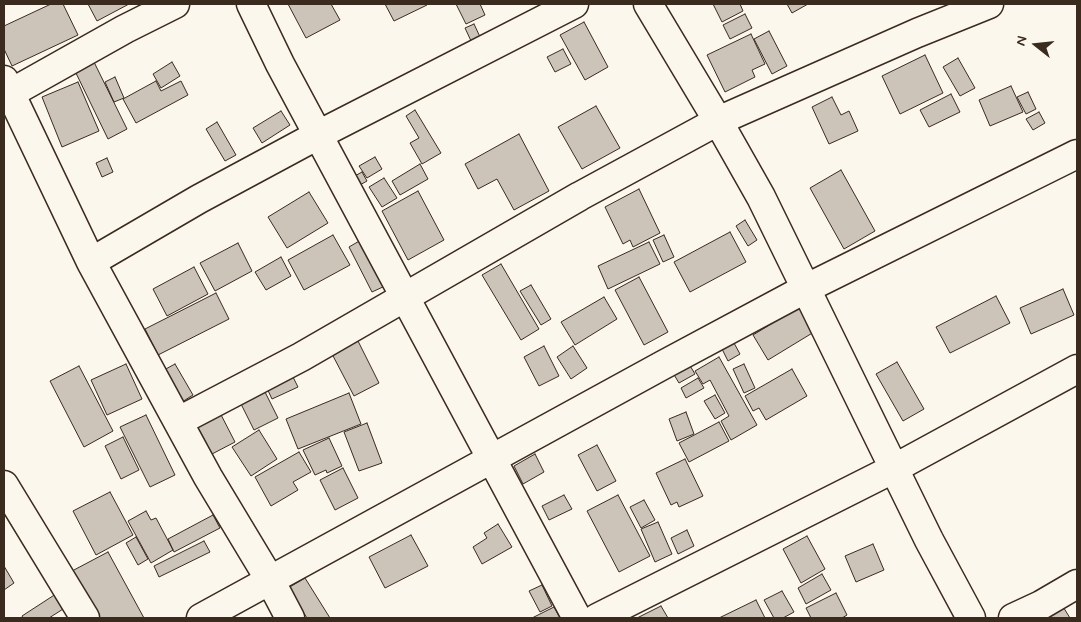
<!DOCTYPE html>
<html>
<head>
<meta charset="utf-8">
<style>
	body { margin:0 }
	#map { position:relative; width:1081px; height:622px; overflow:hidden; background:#fbf7ec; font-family:Mynerve,sans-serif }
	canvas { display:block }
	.frame { position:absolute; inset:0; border:5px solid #3b2a1e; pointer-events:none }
	.north { position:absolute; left:1011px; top:20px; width:50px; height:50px; -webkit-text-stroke:4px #fbf7ec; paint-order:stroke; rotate:286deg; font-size:14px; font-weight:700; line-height:20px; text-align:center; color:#3b2a1e }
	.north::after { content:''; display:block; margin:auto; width:18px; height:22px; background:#3b2a1e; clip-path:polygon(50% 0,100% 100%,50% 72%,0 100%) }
</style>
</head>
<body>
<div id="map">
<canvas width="1081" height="622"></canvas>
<div class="frame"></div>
<div class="north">N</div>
</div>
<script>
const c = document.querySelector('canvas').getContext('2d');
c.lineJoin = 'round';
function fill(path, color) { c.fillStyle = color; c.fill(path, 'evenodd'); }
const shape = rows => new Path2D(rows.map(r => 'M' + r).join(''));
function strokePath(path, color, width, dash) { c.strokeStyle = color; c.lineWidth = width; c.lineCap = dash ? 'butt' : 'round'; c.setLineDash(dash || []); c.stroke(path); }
const building = shape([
	[51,4,63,4,78,35,12,66,4,49,4,26,51,4],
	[88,4,129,4,97,21,88,4],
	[288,4,331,4,340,20,306,38,288,4],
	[385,4,427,4,427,5,394,21,385,4],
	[456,4,480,4,485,15,466,24,456,4],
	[713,4,740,4,743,11,722,22,713,4],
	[787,4,808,4,792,13,787,4],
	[745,14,752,28,730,39,723,25,745,14],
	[584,22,608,67,585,80,560,35,584,22],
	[474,24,481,39,472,43,465,28,474,24],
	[769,31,787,66,772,74,754,39,769,31],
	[751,34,765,64,752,70,755,77,725,92,707,55,751,34],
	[563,49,571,64,555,72,547,57,563,49],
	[925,55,943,93,900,114,882,76,925,55],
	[958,58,975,88,960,96,943,67,958,58],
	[93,60,127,129,108,139,74,69,93,60],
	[172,62,180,76,161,88,153,74,172,62],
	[115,77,124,98,114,102,105,82,115,77],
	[156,81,161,91,181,81,188,95,136,123,123,99,156,81],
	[78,82,99,131,62,147,42,97,78,82],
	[1011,86,1023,112,990,126,979,100,1011,86],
	[1028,92,1036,109,1026,114,1017,97,1028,92],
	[951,94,960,112,929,127,920,110,951,94],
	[832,97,841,115,849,111,858,131,829,144,812,107,832,97],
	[596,106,620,148,582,169,558,127,596,106],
	[415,110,441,153,422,164,410,143,419,138,406,116,415,110],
	[281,111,290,125,262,143,253,128,281,111],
	[1039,112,1045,123,1033,130,1026,119,1039,112],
	[217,122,236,155,225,161,206,129,217,122],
	[519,134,549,191,514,210,497,179,478,189,465,164,519,134],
	[375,157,382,169,367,178,359,166,375,157],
	[107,158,113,172,102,177,96,163,107,158],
	[420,164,428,179,400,195,392,181,420,164],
	[841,170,875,231,844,249,810,188,841,170],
	[362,172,367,181,358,186,353,177,362,172],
	[384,178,397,198,382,207,369,187,384,178],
	[639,189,660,233,633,247,630,240,623,244,605,207,639,189],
	[418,191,444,240,408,260,382,211,418,191],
	[309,192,328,223,287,248,268,217,309,192],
	[745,220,757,240,748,246,736,226,745,220],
	[730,232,746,262,690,292,674,262,730,232],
	[333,235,350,265,304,290,288,260,333,235],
	[664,235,674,257,663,262,653,240,664,235],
	[361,240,385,286,372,292,349,247,361,240],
	[649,242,660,264,608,289,598,266,649,242],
	[238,243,252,271,215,291,200,263,238,243],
	[281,257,291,276,266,290,255,272,281,257],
	[501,264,539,329,521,340,482,275,501,264],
	[194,267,208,294,167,316,153,289,194,267],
	[639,277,668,332,644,345,615,290,639,277],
	[531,285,551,319,541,325,520,291,531,285],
	[1063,289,1074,315,1031,334,1020,308,1063,289],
	[216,293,229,319,158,355,145,329,216,293],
	[996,296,1010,323,950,353,936,327,996,296],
	[604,297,617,319,575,345,561,322,604,297],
	[799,307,814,332,768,360,753,335,799,307],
	[358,341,379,383,354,396,332,354,358,341],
	[734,343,740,354,728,361,722,349,734,343],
	[544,346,559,376,539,386,524,357,544,346],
	[573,346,587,368,571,379,557,357,573,346],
	[719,357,757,425,731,440,721,421,729,416,710,380,703,384,695,371,719,357],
	[897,362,924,409,903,421,876,374,897,362],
	[126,364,142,399,107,415,91,380,126,364],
	[175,364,193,395,182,402,164,370,175,364],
	[689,364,695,374,679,383,673,373,689,364],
	[744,364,755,388,744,393,733,369,744,364],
	[79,366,113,431,84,447,50,381,79,366],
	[792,369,807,396,766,420,759,408,753,411,745,396,792,369],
	[291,373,298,387,272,399,265,384,291,373],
	[698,378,704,388,686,398,681,388,698,378],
	[262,386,278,418,254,430,238,398,262,386],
	[349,393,361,424,298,449,286,419,349,393],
	[715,395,725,413,715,419,704,401,715,395],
	[217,407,235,442,212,454,194,420,217,407],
	[686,412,694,434,677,441,669,419,686,412],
	[146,415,175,475,150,487,120,427,146,415],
	[719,422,729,441,689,462,679,443,719,422],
	[367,423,382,463,359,471,344,432,367,423],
	[259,430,277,459,251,476,232,447,259,430],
	[123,437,139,470,121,479,105,446,123,437],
	[329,438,342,466,327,473,326,470,315,475,303,450,329,438],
	[597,445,616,481,597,491,578,455,597,445],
	[299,452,311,472,293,482,298,490,271,506,255,477,299,452],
	[535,454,544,472,523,484,514,466,535,454],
	[685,459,703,496,679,507,677,502,671,505,656,473,685,459],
	[343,468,358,498,335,510,320,480,343,468],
	[110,492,133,535,96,555,73,511,110,492],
	[564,495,572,509,549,520,542,506,564,495],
	[618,495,650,556,619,572,587,511,618,495],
	[644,500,655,520,641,528,630,507,644,500],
	[146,511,151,520,156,518,173,550,151,563,128,521,146,511],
	[213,515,220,528,174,552,168,539,213,515],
	[658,522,672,554,655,562,641,529,658,522],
	[498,524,512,547,482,564,473,547,487,538,484,533,498,524],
	[687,530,694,546,678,554,671,538,687,530],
	[411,535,428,566,385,588,369,557,411,535],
	[807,536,825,569,801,583,783,549,807,536],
	[136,537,148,559,138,565,126,543,136,537],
	[204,541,210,552,159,577,154,566,204,541],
	[873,544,884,570,856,582,845,556,873,544],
	[108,552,144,618,97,618,72,571,108,552],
	[4,566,14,583,4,590,4,566],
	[822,574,831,590,806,604,798,588,822,574],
	[305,578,330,618,307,618,288,588,305,578],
	[542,585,552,606,540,612,529,591,542,585],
	[62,590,71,604,49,618,23,618,22,616,62,590],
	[782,591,794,612,783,618,774,618,764,600,782,591],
	[836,593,847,615,842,618,811,618,806,608,836,593],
	[756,600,765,618,719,618,756,600],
	[1062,605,1070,618,1038,618,1062,605],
	[661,606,668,618,637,618,661,606],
	[554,607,560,618,532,618,554,607]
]);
fill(building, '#ccc4b9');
strokePath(building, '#3b2a1e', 1);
const minor = shape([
	[251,4,280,64,577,618],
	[648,4,718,121,761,197,929,540,971,618],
	[4,80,91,262,208,477,270,580,290,618],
	[11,93,125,29,175,4],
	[91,262,199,199,318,135,574,4],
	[179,421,301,357,580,196,718,121,917,33,989,4],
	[4,485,85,618],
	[201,618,663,365,805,289,1077,154],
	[597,618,895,468,1077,369],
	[1013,618,1041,605,1077,584]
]);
strokePath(minor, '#3b2a1e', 31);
strokePath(minor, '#fbf7ec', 28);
</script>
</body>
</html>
